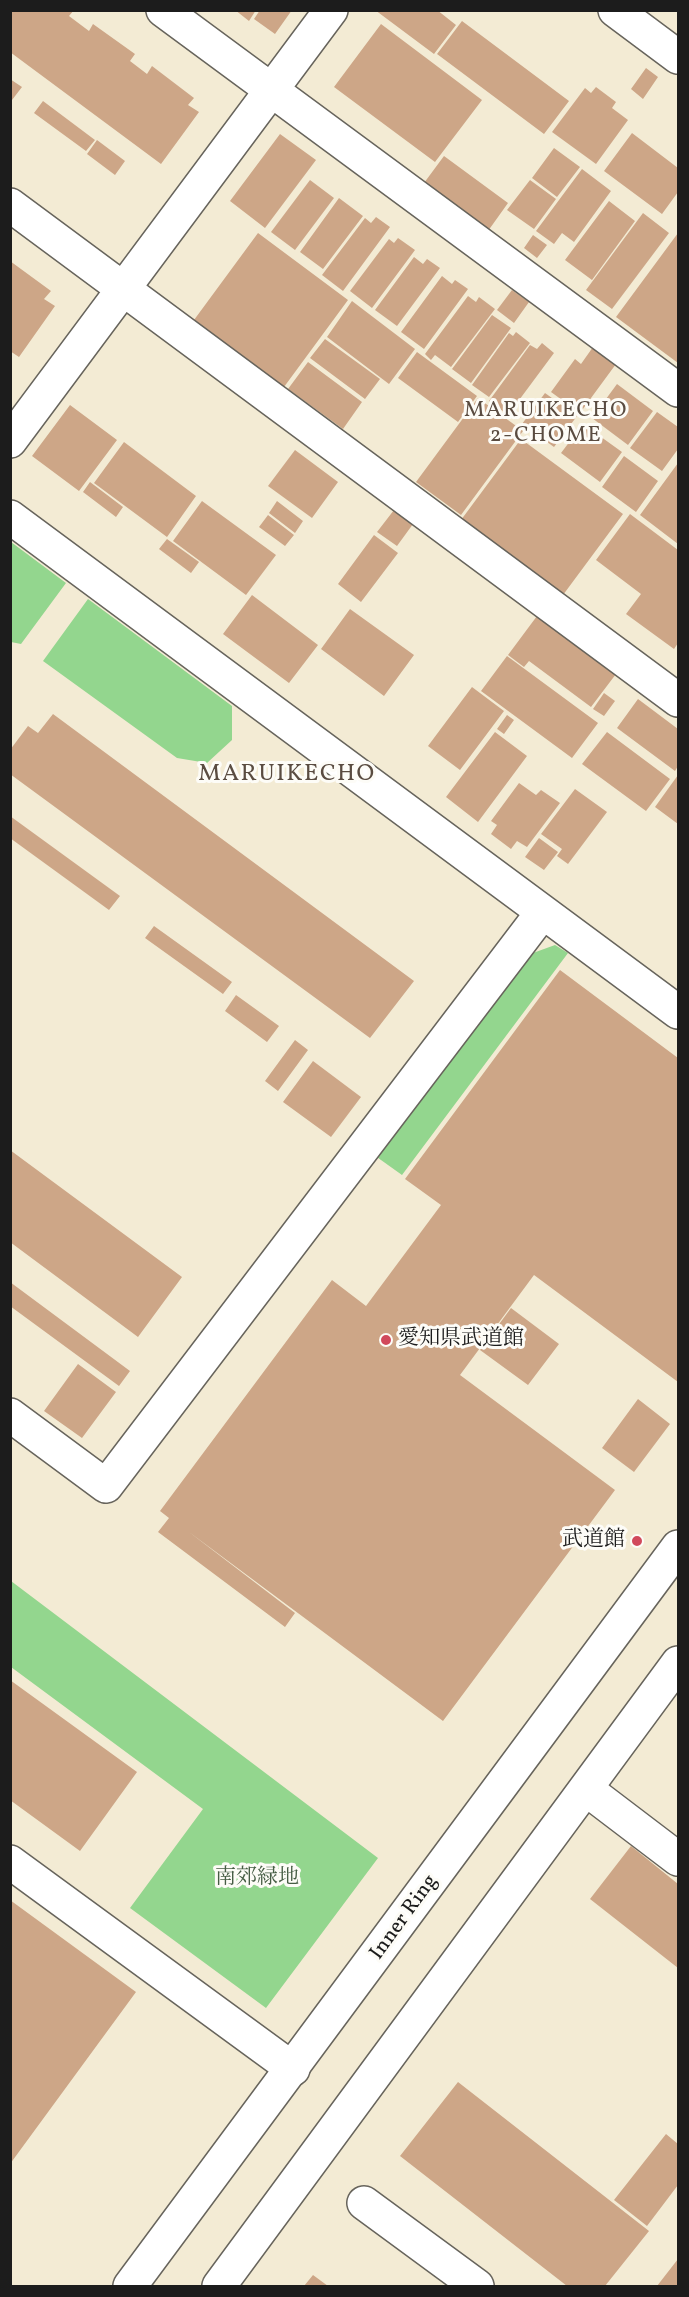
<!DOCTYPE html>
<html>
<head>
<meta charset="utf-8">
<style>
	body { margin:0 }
	#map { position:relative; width:689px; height:2297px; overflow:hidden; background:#f3ebd4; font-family:Vollkorn,serif }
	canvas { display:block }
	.frame { position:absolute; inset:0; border:12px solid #1c1c1c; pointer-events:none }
</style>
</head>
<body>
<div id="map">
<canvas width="689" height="2297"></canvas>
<div class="frame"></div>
</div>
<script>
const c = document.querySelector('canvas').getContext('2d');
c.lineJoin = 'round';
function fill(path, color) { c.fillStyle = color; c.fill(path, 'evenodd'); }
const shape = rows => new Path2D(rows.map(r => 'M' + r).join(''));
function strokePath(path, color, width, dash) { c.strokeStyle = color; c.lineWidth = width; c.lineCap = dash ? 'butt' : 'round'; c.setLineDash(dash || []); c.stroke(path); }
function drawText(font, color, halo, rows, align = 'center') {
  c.font = font + ' Vollkorn,"Noto Serif JP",serif'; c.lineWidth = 6; c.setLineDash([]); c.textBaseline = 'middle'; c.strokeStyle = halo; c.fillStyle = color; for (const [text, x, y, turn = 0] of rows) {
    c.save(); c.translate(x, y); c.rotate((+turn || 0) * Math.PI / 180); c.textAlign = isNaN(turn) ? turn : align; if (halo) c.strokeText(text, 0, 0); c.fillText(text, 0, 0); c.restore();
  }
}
fill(shape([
	[11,542,66,583,21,644,11,642],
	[88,599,232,706,232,740,207,763,177,758,43,661],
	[555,945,568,953,402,1175,374,1155,522,957],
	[11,1581,378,1858,266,2008,130,1908,203,1809,11,1667]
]), '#93d68e');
fill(shape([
	[10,10,74,10,69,16,89,31,93,24,135,54,130,61,147,74,152,66,194,98,188,105,199,112,161,164,10,52],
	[235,10,256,10,249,21],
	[260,10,292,10,275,34,254,19],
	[375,10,437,10,456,25,434,54],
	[462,21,569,101,544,134,437,54],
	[381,24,482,100,435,162,334,87],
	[646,68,658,77,643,99,631,89],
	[10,79,22,87,12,100,10,98],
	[596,87,616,102,612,108,628,120,596,164,552,132,585,88,591,93],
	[43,101,95,140,86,151,34,113],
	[632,133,678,168,678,192,662,214,604,171],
	[280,134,316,160,265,228,230,201],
	[97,140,125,161,115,175,87,154],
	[554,148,580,167,557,197,532,178],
	[444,156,508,203,488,231,424,183],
	[582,169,611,191,574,242,562,233,554,244,536,231],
	[310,180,334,198,295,250,271,232],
	[530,180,556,199,534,229,507,210],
	[339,198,363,216,323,269,300,252],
	[609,201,635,221,592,280,565,260],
	[643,213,669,233,612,309,586,290],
	[376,217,390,227,343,291,322,275,365,218,371,223],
	[258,233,348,300,284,387,194,320],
	[678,233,678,363,616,317],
	[533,235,547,245,537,258,524,248],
	[398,238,415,250,372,308,350,291,389,239,394,243],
	[414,257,423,264,427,259,440,268,397,326,375,310],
	[10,261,51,291,44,299,55,306,19,357,10,351],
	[442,276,452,284,455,280,468,289,424,349,401,332],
	[512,290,529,302,514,323,497,310],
	[468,296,476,302,479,297,495,309,451,367,435,355,431,360,425,354],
	[352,301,415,349,389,384,327,337],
	[492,315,511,328,471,383,452,369],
	[516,332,530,343,489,397,472,385,509,333,513,336],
	[325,339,380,379,365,399,310,358],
	[542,343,554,353,508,415,489,401,530,345,537,349],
	[593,347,616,364,580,413,551,392,575,359,581,364],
	[417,352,477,396,458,422,398,378],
	[308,362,362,402,343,429,288,389],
	[617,384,653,411,628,445,592,418],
	[545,393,577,416,554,447,522,424],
	[478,398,523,431,461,515,416,482],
	[70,405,117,440,79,491,32,456],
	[657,412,678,427,678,449,662,471,630,448],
	[583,424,622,452,600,482,561,453],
	[521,439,623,514,563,595,461,520],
	[124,442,196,496,167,537,94,483],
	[295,450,338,482,312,518,268,486],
	[624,456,658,481,636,512,602,487],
	[678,463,678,544,640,515],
	[90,482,123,507,116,517,83,492],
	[202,501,276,555,246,595,173,541],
	[277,501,303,521,295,533,269,513],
	[394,510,413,524,397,546,377,532],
	[630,514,678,550,678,643,674,649,626,614,641,594,596,560],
	[268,515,294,535,285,546,259,527],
	[374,535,398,553,361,602,338,584],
	[167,539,199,562,191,573,159,549],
	[252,595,318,645,289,683,223,634],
	[350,609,414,655,384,696,321,649],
	[537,616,616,674,591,707,529,661,524,667,508,655],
	[507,656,598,723,572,758,481,691],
	[472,687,504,711,460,770,428,746],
	[604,693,615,701,604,716,593,709],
	[638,699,678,729,678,766,675,771,617,728],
	[53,714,414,981,370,1038,10,774,10,750,28,726,38,733],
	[507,715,514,720,504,734,497,729],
	[495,732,527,756,478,822,446,797],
	[607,732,670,779,646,811,582,764],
	[678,775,678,824,655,807],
	[519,783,536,795,541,790,560,803,527,847,517,841,511,849,491,834,497,825,491,821],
	[575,789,607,812,568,864,557,856,562,849,541,834],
	[10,816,120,896,109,910,10,838],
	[539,838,558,852,544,870,525,857],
	[154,926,232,982,223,994,145,938],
	[560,970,678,1058,678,1382,534,1275,460,1375,615,1490,443,1721,189,1532,295,1613,285,1627,158,1532,169,1518,160,1511,332,1280,366,1306,441,1205,405,1179],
	[236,995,279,1026,267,1042,225,1011],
	[295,1040,308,1050,278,1091,265,1081],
	[313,1061,361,1097,331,1137,283,1102],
	[10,1150,182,1277,138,1337,10,1242],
	[10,1282,130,1371,119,1386,10,1306],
	[511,1308,559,1344,528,1385,480,1350],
	[78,1364,116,1392,82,1438,44,1411],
	[638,1399,670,1424,634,1472,602,1448],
	[10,1680,137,1772,80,1851,10,1800],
	[631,1846,678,1884,678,1968,590,1899],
	[10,1900,136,1992,10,2164],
	[458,2082,649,2231,605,2286,567,2286,400,2156],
	[666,2134,678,2144,678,2185,647,2226,614,2200],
	[678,2259,678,2286,657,2286],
	[313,2275,328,2286,304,2286]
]), '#cda687');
const minor = shape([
	[163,10,678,390],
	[615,10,678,57],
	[10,205,678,700],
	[10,441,331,10],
	[10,517,678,1012],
	[10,1415,106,1486,542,913],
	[586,1789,678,1859],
	[10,1862,293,2069],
	[364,2203,477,2286]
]);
const major = shape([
	[130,2286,678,1547],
	[219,2286,678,1663]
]);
strokePath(minor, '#67645c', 36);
strokePath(major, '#67645c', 36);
strokePath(minor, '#fff', 33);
strokePath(major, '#fff', 33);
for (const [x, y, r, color] of [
	[386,1340,6,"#d1495b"],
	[637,1541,6,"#d1495b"]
]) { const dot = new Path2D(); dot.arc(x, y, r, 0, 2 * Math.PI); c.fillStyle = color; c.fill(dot); strokePath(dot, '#fdfcf7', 2); }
drawText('21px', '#1c1c1c', '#fdfcf7', [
	["愛知県武道館",398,1340],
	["武道館",625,1541,"right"]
], 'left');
drawText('21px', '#465d44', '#fdfcf7', [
	["南郊緑地",257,1879]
]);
drawText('21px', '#1c1c1c', '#fdfcf7', [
	["Inner Ring",405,1918,-54]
]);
c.letterSpacing = '1.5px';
drawText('22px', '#5a4c41', '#fdfcf7', [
	["MARUIKECHO",546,412],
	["2-CHOME",546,437]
]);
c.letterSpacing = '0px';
c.letterSpacing = '1.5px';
drawText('24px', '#5a4c41', '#fdfcf7', [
	["MARUIKECHO",287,776]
]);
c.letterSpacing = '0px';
</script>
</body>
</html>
